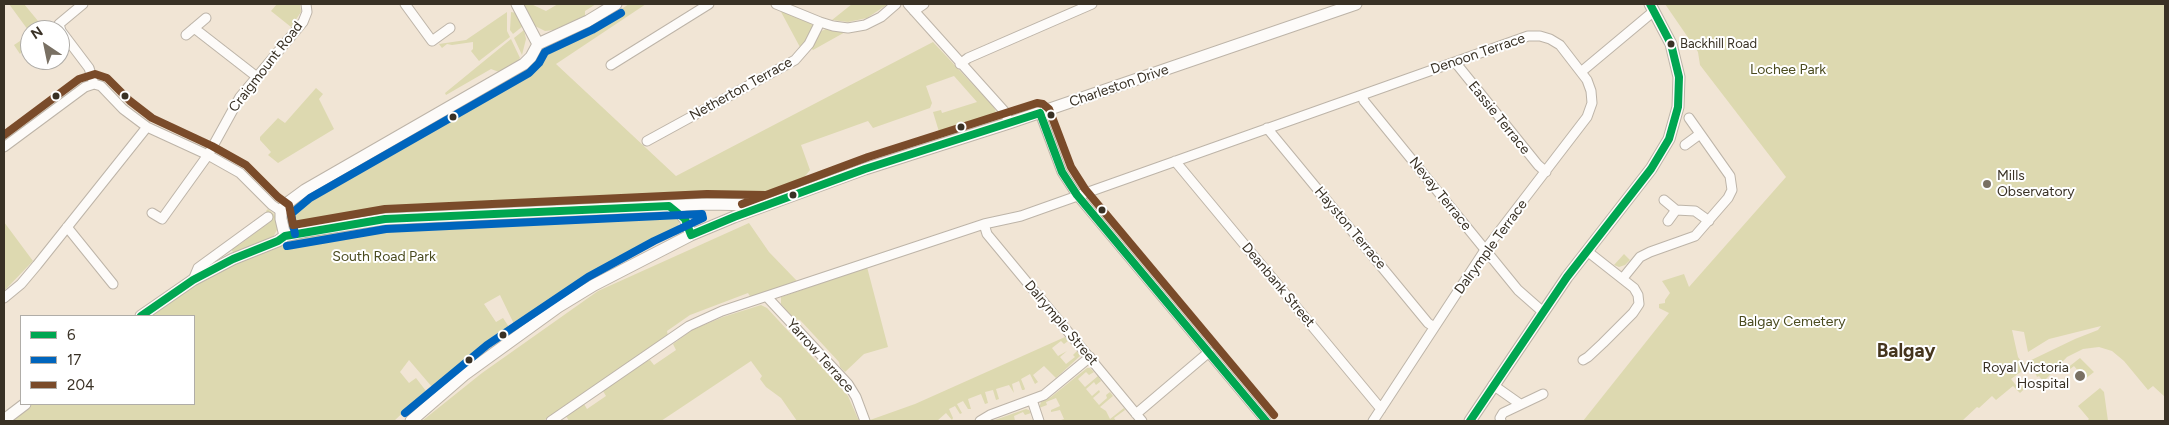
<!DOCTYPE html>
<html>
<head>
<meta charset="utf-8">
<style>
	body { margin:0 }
	#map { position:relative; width:2169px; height:425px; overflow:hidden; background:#f1e5d5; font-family:Figtree,sans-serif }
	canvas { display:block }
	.frame { position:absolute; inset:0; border:5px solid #393125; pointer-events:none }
	.legend { position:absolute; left:20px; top:315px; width:175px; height:90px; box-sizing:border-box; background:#fff; border:1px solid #b0ada8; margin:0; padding:6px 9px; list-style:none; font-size:15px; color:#393125 }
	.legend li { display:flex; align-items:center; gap:10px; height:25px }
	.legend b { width:25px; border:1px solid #b0ada8 }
	.north { position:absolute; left:20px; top:20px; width:50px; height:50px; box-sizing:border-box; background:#fff; border:1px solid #b0ada8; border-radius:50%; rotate:326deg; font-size:14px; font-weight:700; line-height:20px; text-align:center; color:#393125 }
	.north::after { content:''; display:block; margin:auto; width:18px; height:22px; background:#797063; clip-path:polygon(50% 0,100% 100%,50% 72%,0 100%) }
</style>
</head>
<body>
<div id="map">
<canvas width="2169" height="425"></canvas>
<div class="frame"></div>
<ul class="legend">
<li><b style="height:6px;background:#00a651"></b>6</li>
<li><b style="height:6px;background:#0065bd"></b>17</li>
<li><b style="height:6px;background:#7a4b2a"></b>204</li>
</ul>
<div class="north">N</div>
</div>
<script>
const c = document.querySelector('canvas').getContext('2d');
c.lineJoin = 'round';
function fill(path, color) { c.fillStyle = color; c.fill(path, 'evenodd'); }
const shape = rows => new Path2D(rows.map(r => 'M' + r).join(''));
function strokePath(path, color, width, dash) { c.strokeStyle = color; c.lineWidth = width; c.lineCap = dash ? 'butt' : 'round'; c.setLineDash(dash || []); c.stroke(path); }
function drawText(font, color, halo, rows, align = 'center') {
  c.font = font + ' Figtree,sans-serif'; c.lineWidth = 4; c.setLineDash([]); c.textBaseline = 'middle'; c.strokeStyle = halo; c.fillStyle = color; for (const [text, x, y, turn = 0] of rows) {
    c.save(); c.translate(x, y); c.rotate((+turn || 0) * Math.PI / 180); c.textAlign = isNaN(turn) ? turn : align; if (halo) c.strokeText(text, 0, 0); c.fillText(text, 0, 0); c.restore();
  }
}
fill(shape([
	[9,4,24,4,43,27,41,30,30,30,30,43,20,54,14,45,26,37,28,30],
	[277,4,300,4,301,12,291,27,271,11],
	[521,4,531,4,546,11,558,4,596,4,585,11,585,16,554,30,545,31,535,26],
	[629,4,646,4,556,64,676,176,933,42,994,107,997,115,940,135,933,112,941,110,942,113,977,102,954,76,926,86,932,103,930,108,873,128,868,121,801,145,810,170,798,185,768,196,678,200,679,223,677,230,671,235,663,236,588,274,514,324,500,295,484,304,496,322,503,318,509,327,432,387,409,360,400,372,409,383,416,378,426,391,394,421,9,421,32,404,194,404,194,316,148,316,177,295,239,261,287,243,281,219,281,211,531,57,542,59,566,40,590,30],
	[852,4,888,4,867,18,848,22,832,20],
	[1665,4,2165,4,2165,397,2153,386,2148,390,2124,361,2112,351,2099,347,2083,349,2067,357,2046,379,2042,380,2039,376,2037,377,2032,366,2022,371,2011,379,2019,389,2030,380,2032,382,2020,393,2013,386,1996,400,1992,396,1979,408,1977,407,1963,420,1964,421,1583,421,1669,313,1659,308,1659,304,1665,303,1665,300,1670,293,1662,281,1684,274,1689,287,1786,177,1700,65,1698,52],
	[2101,326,2098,330,2075,339,2023,364,2018,357,2012,330,2024,332,2028,352,2049,339],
	[780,10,811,23,814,29,801,49],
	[507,12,507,31,510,37,479,61,471,51,473,49,473,42,452,45,447,44,442,48,439,44,466,40],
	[511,12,517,13,523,26,513,34,510,30],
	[826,29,847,31,813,50,811,48,819,32],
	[524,30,526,39,522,55,514,38],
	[511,39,520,58,515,64,499,72,491,69,446,95,445,93],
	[316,88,323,94,319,99,334,129,278,163,268,155,271,152,260,140,260,137,278,118,285,123],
	[268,209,274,214,277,221,277,230,272,239,236,254,232,251,231,247,237,243,239,245,271,221,266,211],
	[4,222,33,261,4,291],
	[749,223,769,252,797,281,751,298,748,293,690,315,667,331,668,336,543,421,422,421,482,373,598,291],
	[1624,254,1630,260,1625,265,1619,267,1614,265],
	[867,267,888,347,864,354,845,372,840,367,839,362,800,320,794,319,781,304,781,297],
	[761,305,767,308,839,386,848,396,859,421,797,421,781,398,766,387,760,379,762,376,751,361,661,421,569,421,566,416,584,404,587,409,606,396,603,391,647,361,650,360,654,365,676,350,673,344,692,330,723,317],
	[1065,337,1068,341,1064,344,1061,341,1052,348,1058,356,1067,351,1060,357,1066,364,1075,357,1073,355,1077,351,1080,356,1056,378,1044,366,1033,375,1038,382,1035,384,1030,374,1021,379,1025,389,1024,390,1022,390,1019,381,1012,384,1014,393,1009,385,996,389,999,399,996,400,993,390,985,392,988,403,985,404,981,394,968,399,971,409,968,409,963,401,957,404,962,413,960,414,955,406,949,409,953,418,952,420,946,413,937,421,871,421,870,420,915,404],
	[2080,358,2094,372,2085,379,2074,366,2068,371,2066,369],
	[1087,368,1090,368,1094,372,1089,375,1086,372,1078,379,1085,387,1098,376,1101,381,1096,385,1094,382,1086,389,1092,396,1099,390,1100,392,1093,398,1099,405,1107,398,1106,395,1110,392,1113,396,1100,407,1106,411,1110,419,1124,408,1125,410,1114,418,1116,421,1058,421,1064,419,1060,410,1051,412,1051,410,1060,406,1056,398,1046,402,1047,405,1039,408,1041,402,1051,397],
	[2100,388,2104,392,2108,421,2087,421,2089,419,2078,406],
	[1026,409,1029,410,1031,413,1025,415,1023,412,1014,416,1015,421,992,421]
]), '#ddd9b0');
const street = shape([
	[83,4,59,24,61,31,89,68,94,84],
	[405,4,432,41,450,28],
	[776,4,820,22,833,26,848,28,865,25,881,17,896,4],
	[908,4,1005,112,1009,123],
	[914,11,924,4],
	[194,28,257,77],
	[186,35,206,18],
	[1455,62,1538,165,1546,172],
	[960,64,968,58,1092,4],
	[611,65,709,4],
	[1581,72,1654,11],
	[94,84,101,86,123,109,147,127,208,155,240,173,272,205,281,211],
	[1362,95,1364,101,1518,290,1543,312],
	[1040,113,1062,172,1077,195,1266,421],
	[1267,128,1428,323,1434,327],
	[647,141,795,60,809,44,820,22],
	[1685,145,1700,134],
	[4,147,85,87,94,84],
	[1175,161,1381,409],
	[1664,200,1676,210,1695,211,1709,221],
	[152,213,162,219,208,155,240,97,303,22,307,12,306,4],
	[1668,221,1676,210],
	[984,224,987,234,1142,421],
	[67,227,113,284],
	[1623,278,1640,257,1650,252,1695,236,1728,198,1732,190,1730,176,1689,118],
	[193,280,198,268,268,217],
	[767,297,848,384,856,397,865,421],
	[4,298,21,284,37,265,147,127],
	[1583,360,1588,357,1603,343,1633,313,1639,304,1638,295,1634,288,1587,251],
	[1493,385,1520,404],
	[1032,400,1039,421],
	[1136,414,1209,352],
	[551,421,689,326,722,311,984,224,1021,216,1528,36,1540,36,1550,39,1560,45,1587,80,1591,91,1592,103,1587,117,1485,250,1373,421],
	[980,421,990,415,1044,395,1090,357],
	[1501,421,1500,418,1503,413,1543,394]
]);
const secondary = shape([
	[517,4,538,44],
	[669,206,681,214,685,219,691,235],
	[285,236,281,219,281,211,286,204,305,190,524,64,531,57,538,44,588,21,616,4],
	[141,316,193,280,233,259,278,241,285,236,308,231,385,219,707,204,758,205],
	[4,420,25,404],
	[411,421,464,375,558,307,594,285,691,235,734,217,865,169,1009,123,1356,4],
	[1470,421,1567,277,1651,169,1669,139,1678,107,1679,77,1671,44,1650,4]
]);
strokePath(street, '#bdb4a8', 11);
strokePath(secondary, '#bdb4a8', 13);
strokePath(street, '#fdfbf9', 9);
strokePath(secondary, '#fdfbf9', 11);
strokePath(shape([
	[1040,113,1062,172,1077,195,1266,421],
	[141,316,193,280,233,259,278,241,285,236,385,219,669,206,685,219,691,235,734,217,865,169,1040,113],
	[1470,421,1567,277,1651,169,1669,139,1678,107,1679,77,1671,44,1650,4]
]), '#00a651', 8);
strokePath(shape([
	[295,234,291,214,310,198,529,73,539,63,545,52,592,30,621,13],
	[287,246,386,229,702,214,703,218,654,241,588,277,487,345,405,413]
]), '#0065bd', 8);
strokePath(shape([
	[4,135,79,79,95,74,107,78,130,101,152,118,212,146,246,165,278,197,289,205,293,225,385,209,707,194,766,195],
	[742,204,868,157,1037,103,1043,104,1049,109,1071,167,1085,189,1274,415]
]), '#7a4b2a', 8);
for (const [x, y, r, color] of [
	[1671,44,4.5,"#393125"],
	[56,96,4.5,"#393125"],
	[125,96,4.5,"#393125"],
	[1051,115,4.5,"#393125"],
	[453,117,4.5,"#393125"],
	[961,127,4.5,"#393125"],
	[1987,184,5,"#797063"],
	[793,195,4.5,"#393125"],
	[1102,210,4.5,"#393125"],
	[503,335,4.5,"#393125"],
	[469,360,4.5,"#393125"],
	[2080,376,6,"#797063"]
]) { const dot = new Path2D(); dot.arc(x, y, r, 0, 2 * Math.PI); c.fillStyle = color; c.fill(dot); strokePath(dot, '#fff', 2); }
drawText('13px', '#393125', '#fff', [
	["Backhill Road",1680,44]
], 'left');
drawText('14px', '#393125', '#fff', [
	["Denoon Terrace",1478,54,-19],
	["Craigmount Road",266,67,-52],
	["Charleston Drive",1119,86,-19],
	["Netherton Terrace",741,89,-29],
	["Eassie Terrace",1499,118,51],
	["Nevay Terrace",1440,194,51],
	["Hayston Terrace",1350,228,50],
	["Dalrymple Terrace",1491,247,-54],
	["Deanbank Street",1278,285,50],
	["Dalrymple Street",1061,323,50],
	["Yarrow Terrace",820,356,48]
]);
drawText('14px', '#4a4b1f', '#fff', [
	["Lochee Park",1788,70],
	["South Road Park",384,257],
	["Balgay Cemetery",1792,322]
]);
drawText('14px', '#393125', '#fff', [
	["Mills",1997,176],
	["Observatory",1997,192],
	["Royal Victoria",2069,368,"right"],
	["Hospital",2069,384,"right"]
], 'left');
drawText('bold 19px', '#45351d', '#fff', [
	["Balgay",1906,351]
]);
</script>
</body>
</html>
